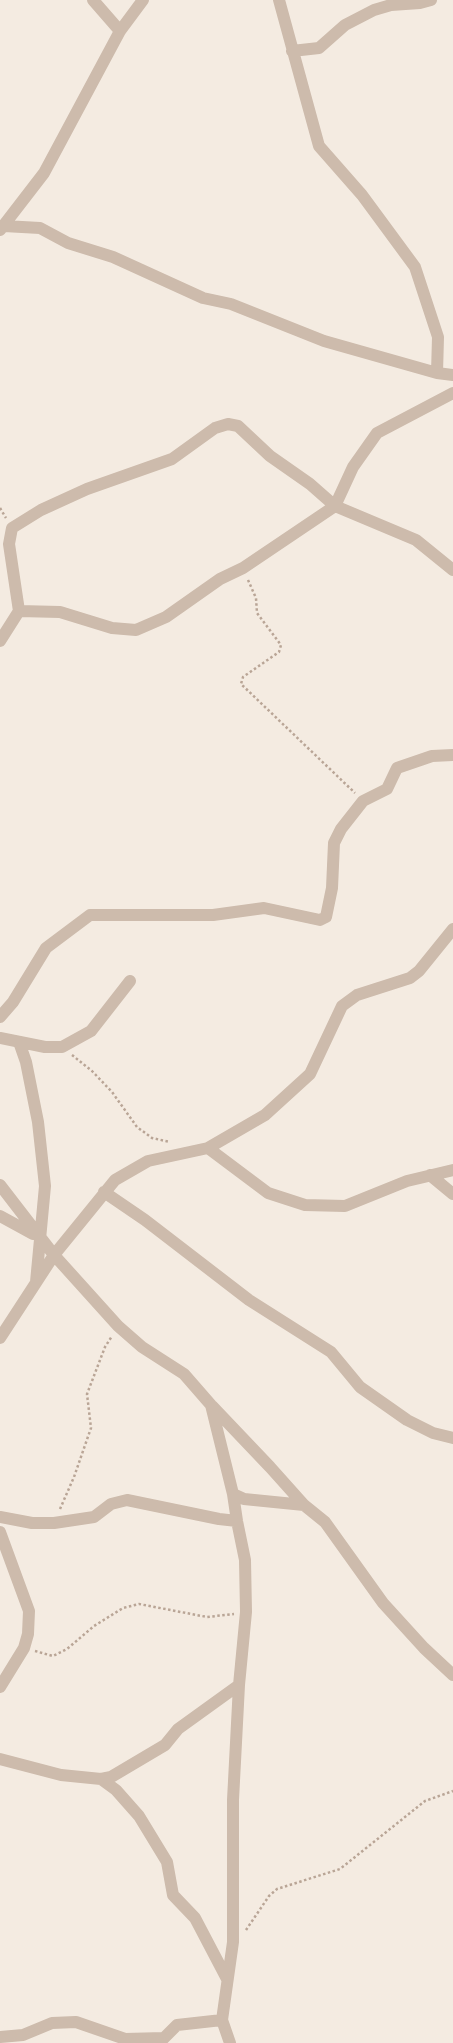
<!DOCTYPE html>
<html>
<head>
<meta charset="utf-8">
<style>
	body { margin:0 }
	canvas { display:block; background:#f4ebe1 }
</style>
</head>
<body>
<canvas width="453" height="2043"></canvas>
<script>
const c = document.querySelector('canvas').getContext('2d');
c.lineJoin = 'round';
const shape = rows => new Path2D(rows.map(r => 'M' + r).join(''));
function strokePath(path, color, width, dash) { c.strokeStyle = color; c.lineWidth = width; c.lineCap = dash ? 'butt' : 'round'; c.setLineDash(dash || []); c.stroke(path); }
strokePath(shape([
	[0,508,6,518],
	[248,580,256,598,257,613,281,645,279,652,243,677,241,684,355,793],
	[72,1055,92,1071,112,1092,137,1127,152,1138,170,1142],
	[60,1509,74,1477,91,1428,87,1394,105,1347,112,1336],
	[35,1651,53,1656,67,1649,94,1626,123,1608,139,1604,207,1617,234,1614],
	[246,1930,269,1896,277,1889,340,1869,425,1801,453,1791]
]), '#b9a596', 2.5, [2.5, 2.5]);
strokePath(shape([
	[93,0,120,31],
	[279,0,319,146,362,195,415,267,438,337,437,373],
	[292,51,319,48,345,25,374,10,391,5,420,3,431,0],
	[4,226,40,228,68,243,113,257,203,298,231,304,324,341,437,373,453,375],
	[0,230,44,173,120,31,143,0],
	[19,611,60,612,112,628,136,630,166,617,220,579,243,568,335,506,353,467,377,433,453,393],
	[0,641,19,611,9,544,12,528,41,510,87,489,172,459,215,428,228,424,238,426,270,456,310,484,335,506,416,540,453,570],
	[0,1017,13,1002,46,948,90,915,213,915,264,908,320,920,326,917,332,888,334,843,341,829,363,801,387,789,397,768,432,756,453,755],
	[0,1038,45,1047,62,1047,91,1031,130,981],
	[19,1042,26,1062,38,1122,45,1186,36,1282],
	[208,1148,268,1193,305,1205,345,1206,407,1181,453,1170],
	[430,1175,453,1194],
	[0,1185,54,1255,118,1326,142,1347,184,1374,211,1405,233,1494,244,1499,304,1505,325,1522,383,1603,424,1648,453,1675],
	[104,1192,145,1220,249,1300,331,1352,360,1387,407,1420,433,1433,453,1438],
	[0,1216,33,1234],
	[0,1338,54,1255,115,1180,148,1161,208,1148,265,1115,310,1074,342,1006,357,995,410,978,419,971,453,929],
	[212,1406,270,1467,304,1505],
	[0,1517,32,1523,54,1523,94,1517,111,1504,127,1500,219,1519,237,1521],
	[0,1532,29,1611,28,1634,24,1648,0,1687],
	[0,1759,61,1775,101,1779,111,1777,165,1745,178,1729,239,1685],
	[101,1779,116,1790,139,1816,167,1862,173,1895,195,1918,227,1979],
	[0,2037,23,2035,52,2023,76,2022,125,2039,164,2038,177,2025,222,2020],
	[230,2043,222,2020,233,1942,233,1800,239,1685,246,1612,245,1560,237,1521,233,1494]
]), '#cdbbac', 12);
</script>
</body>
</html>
